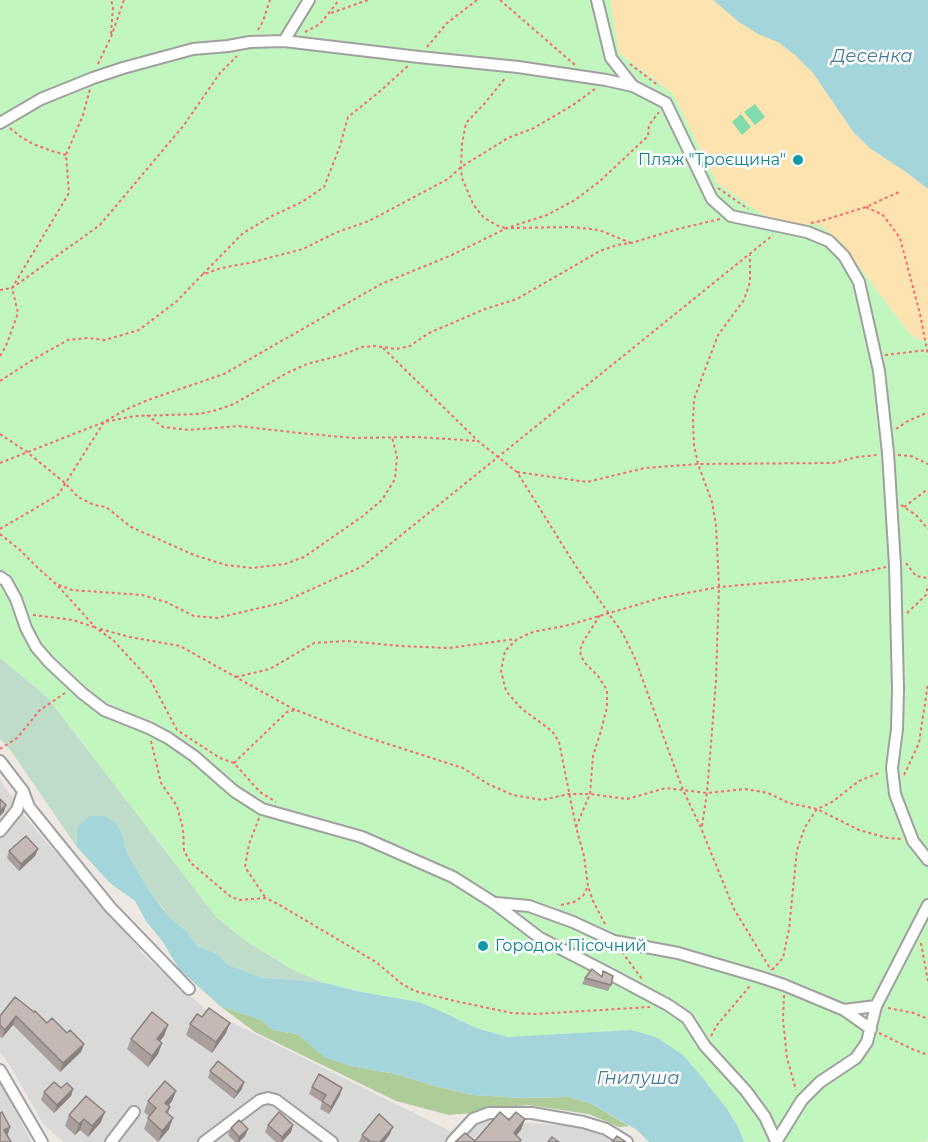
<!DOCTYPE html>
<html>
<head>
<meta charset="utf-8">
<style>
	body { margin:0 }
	canvas { display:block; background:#ede8e2 }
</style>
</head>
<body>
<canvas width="928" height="1142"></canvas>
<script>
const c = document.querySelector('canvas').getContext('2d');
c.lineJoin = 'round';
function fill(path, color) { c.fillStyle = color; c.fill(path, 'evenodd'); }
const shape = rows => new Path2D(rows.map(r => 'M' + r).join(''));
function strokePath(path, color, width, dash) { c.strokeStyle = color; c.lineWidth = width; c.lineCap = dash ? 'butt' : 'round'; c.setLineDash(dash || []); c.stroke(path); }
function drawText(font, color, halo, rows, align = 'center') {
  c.font = font + ' Montserrat,sans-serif'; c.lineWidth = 5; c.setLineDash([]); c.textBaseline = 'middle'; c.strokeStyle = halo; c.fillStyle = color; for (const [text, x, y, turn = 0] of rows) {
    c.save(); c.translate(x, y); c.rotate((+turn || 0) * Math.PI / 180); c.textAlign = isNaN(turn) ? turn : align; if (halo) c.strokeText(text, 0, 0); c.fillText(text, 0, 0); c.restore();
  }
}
fill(shape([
	[0,779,21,812,147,958,205,1009,450,1131,489,1120,581,1127,618,1142,64,1142,43,1124,11,1067,0,1052],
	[0,1082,10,1098,31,1142,0,1142]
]), '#dad9d9');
fill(shape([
	[220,1006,261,1020,273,1030,297,1034,311,1045,350,1066,396,1074,438,1087,473,1095,522,1098,568,1097,592,1104,629,1126,619,1127,589,1114,528,1105,494,1108,471,1113,449,1115,396,1101,255,1032]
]), '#adcc97');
fill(shape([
	[0,658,47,697,217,918,250,944,297,972,325,983,259,977,228,965,215,953,198,947,185,930,172,920,147,887,127,853,123,837,78,826,76,846,11,751,0,739]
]), '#bfdbca');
fill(shape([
	[610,0,713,0,739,22,758,34,778,42,795,55,813,73,854,133,871,149,906,172,928,189,928,341,918,340,909,333,843,245,766,217,717,183,673,94,619,53]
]), '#fde3b0');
fill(shape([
	[0,0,610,0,619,53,673,94,717,183,766,217,782,223,820,225,843,245,909,333,918,340,928,341,928,1140,923,1142,744,1142,739,1129,727,1109,683,1055,631,1030,507,1037,476,1028,438,1010,325,983,297,972,250,944,217,918,47,697,0,658]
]), '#c1f7be');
fill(shape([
	[755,104,765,117,755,125,744,112],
	[741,114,751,127,742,135,732,122]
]), '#81dbac');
fill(shape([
	[713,0,928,0,928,189,906,172,871,149,854,133,813,73,795,55,778,42,758,34,739,22],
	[90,816,105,816,117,825,123,837,127,853,147,887,162,908,172,920,185,930,198,947,215,953,228,965,259,977,325,983,361,992,419,1002,438,1010,476,1028,507,1037,631,1030,656,1037,683,1055,701,1076,727,1109,739,1129,744,1142,649,1142,637,1130,592,1104,568,1097,522,1098,473,1095,438,1087,396,1074,350,1066,325,1058,297,1034,273,1030,261,1020,220,1006,179,969,163,942,146,921,135,901,110,883,76,846,78,826]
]), '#a3d5da');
const minor = shape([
	[597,0,611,58,633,86,666,103,712,199,731,216,807,232,829,241,844,256,859,282,879,371,888,453,895,565,898,689,897,729,892,768,895,794,913,841,928,860],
	[284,41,309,0],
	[0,123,41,99,93,78,123,68,193,49,228,46,250,42,284,41,419,57,518,67,606,80,633,86],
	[0,577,6,581,16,599,26,628,36,647,49,662,82,693,104,710,149,728,168,738,194,756,234,791,262,809,362,837,453,877,494,903,540,938,606,972,668,1005,687,1018,705,1046,746,1091,765,1117,776,1141],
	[0,761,23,791,29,807,110,907,189,989],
	[0,831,17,810,23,792],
	[496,903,529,906,573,922,614,941,678,953,760,977,784,985,844,1010,876,1006],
	[844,1010,871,1029],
	[0,1070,42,1142],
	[111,1142,134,1112],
	[204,1142,260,1100,268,1098,276,1100,332,1142],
	[452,1142,473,1119,489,1113,532,1113,583,1122,606,1129,627,1142],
	[776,1142,802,1100,820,1082,856,1058,867,1042,876,1006,928,905]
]);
strokePath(minor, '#a0a0a0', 14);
strokePath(shape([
	[500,0,575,65],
	[331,13,368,0],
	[258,30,263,21,270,0],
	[305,32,320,24,339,0],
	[111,34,113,7,111,0],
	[427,47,447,23,477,0],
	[98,64,111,37,124,0],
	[630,64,659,86],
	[10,128,21,137,33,144,52,151,66,155],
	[718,188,748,209],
	[866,207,883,215,900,238,920,314,928,355],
	[811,223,821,221,866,207,899,192],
	[505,228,496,225,483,217,473,204,462,178,461,167,462,144,466,123,485,103,506,77],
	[511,228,572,227,599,230,631,243],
	[203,274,243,233,272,216,302,202,324,187,340,146,348,117,378,93,408,66],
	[0,290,12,288,100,225,184,125,220,73,237,56],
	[383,348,478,441,517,472,575,565,623,634,634,656,683,790,701,828,734,909,771,970],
	[885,355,927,350],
	[0,356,6,346,18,313,12,288,69,193,66,155,83,115,90,89],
	[0,381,34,359,68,340,87,338,105,340,139,330,177,301,202,275,221,268,249,263,303,249,335,233,369,221,448,179,461,167,508,138,534,128,573,105,595,89],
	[147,415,163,427,189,430,238,426,300,433,353,438,417,437,478,441],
	[896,429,906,422,924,414,928,414],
	[0,434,27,452,65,483,78,497,94,505,106,507,131,527,194,555,226,565,252,568,285,564,304,557,363,516,382,500,395,479,397,457,392,437],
	[898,455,911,456,928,464],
	[0,463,104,422,135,416,199,414,217,410,234,404,287,373,307,364,342,355,362,347,376,346,396,349,410,346,429,333,485,309,517,299,600,251,617,245,631,243,678,229,720,219],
	[517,472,587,482,645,468,698,464,833,463,857,457,877,455],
	[901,505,916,515,928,529],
	[904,507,928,489],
	[0,529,58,495,104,422,125,410,148,400,224,374,381,284,452,255,507,228,547,215,575,200,600,181,648,136,649,125,659,112],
	[0,534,20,550,40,570,56,584,72,590,142,595,166,602,194,616,217,618,281,603,363,566,773,235],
	[906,563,916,576,928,578],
	[58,586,96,628,113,640,151,681,177,730,220,758,234,763,260,792,276,802],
	[907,613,926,595,928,585],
	[33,615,73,620,94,627],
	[100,629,130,637,180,646,295,710],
	[236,677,270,669,314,643,347,641,401,646,449,648,515,639],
	[151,741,161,783,177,806,183,829,184,851,191,863,231,897,240,900,265,898,278,904,376,962,402,984,415,991,455,1001,512,1013,535,1014,650,1007],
	[0,749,17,738,40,710,65,693],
	[234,763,287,712,296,710,363,736,463,768,488,784,513,795,542,800,569,794,590,794,627,799,666,788,707,793,745,789,768,793,789,803,817,809,859,830,887,838,901,839],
	[904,775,919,743,928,683],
	[259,818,249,844,245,867,265,897],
	[702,826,707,793,716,681,719,587,716,525,712,502,698,464,694,445,693,424,694,399,718,335,744,300,750,282,750,255],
	[576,827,590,794,593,756,601,731,607,707,607,690,598,676,585,663,581,656,580,650,583,642,600,615],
	[561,905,574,902,583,896,588,886],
	[605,924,593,901,588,886,584,856,576,827,559,742,552,731,522,709,506,691,501,671,505,651,517,639,533,632,569,625,660,598,719,587,844,576,886,567],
	[921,943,928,981],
	[622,952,642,979],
	[772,970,783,958,789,929,797,850,805,827,817,809,832,802,859,781,881,772],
	[784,995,783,1019,787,1058,796,1090],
	[888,1008,914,1013,928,1019],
	[879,1033,912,1049,928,1055],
	[711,1036,717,1025,750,986]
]), '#f66a6e', 2, [3, 3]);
strokePath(minor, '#fff', 10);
fill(shape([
	[38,849,35,856,19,871,7,858,9,851],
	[603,971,611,985,608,991,582,984,585,978,601,977],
	[15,997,47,1023,67,1033,84,1044,81,1052,60,1072,13,1025,2,1038,0,1037,0,1016],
	[190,1024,226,1033,212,1053,186,1035],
	[168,1025,164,1036,160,1041,162,1043,158,1054,148,1067,127,1049,131,1039],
	[210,1071,242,1089,234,1099,208,1078],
	[312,1087,340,1095,329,1114,320,1109,322,1102,309,1094],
	[61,1088,73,1089,71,1096,54,1113,41,1100,44,1092],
	[176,1091,172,1101,169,1106,170,1107,168,1114,169,1129,158,1142,144,1129,148,1118,149,1116,144,1112,148,1101],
	[69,1115,101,1122,88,1137,80,1130,75,1135,65,1126],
	[268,1125,293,1125,291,1132,282,1142,276,1142,265,1132],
	[231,1128,248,1129,245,1136,239,1142,235,1142,228,1135],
	[390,1134,384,1142,359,1142,362,1135]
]), '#a99f9c');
fill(shape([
	[6,805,4,812,0,816,0,811],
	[38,849,35,856,19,871,21,864],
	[16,1016,13,1025,2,1038,5,1030],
	[230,1023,226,1033,212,1053,216,1042],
	[168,1025,164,1036,153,1050,157,1039],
	[162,1043,158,1054,148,1067,152,1056],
	[84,1044,81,1052,60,1072,63,1063],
	[244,1082,242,1089,234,1099,237,1092],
	[342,1088,340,1095,329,1114,331,1107],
	[73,1089,71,1096,54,1113,57,1105],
	[176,1091,172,1101,161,1114,165,1103],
	[105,1112,101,1122,88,1137,92,1126],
	[173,1118,169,1129,158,1142,162,1131],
	[84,1119,80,1130,75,1135,79,1124],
	[525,1119,521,1130,511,1142,514,1133],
	[293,1125,291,1132,282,1142,281,1142,282,1137],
	[10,1127,8,1134,1,1137,4,1130],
	[393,1127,390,1134,384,1142,380,1142],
	[248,1129,245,1136,239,1142,237,1142,239,1137]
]), '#89827f');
const building = shape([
	[0,799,6,805,0,811,0,799],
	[26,836,38,849,21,864,9,851,26,836],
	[592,969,602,977,603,971,613,976,611,985,585,978,592,969],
	[15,997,34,1012,35,1011,47,1023,52,1018,67,1033,70,1030,84,1044,63,1063,16,1016,5,1030,0,1025,0,1016,15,997],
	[209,1008,230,1023,216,1042,190,1024,197,1014,202,1017,209,1008],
	[152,1012,168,1025,157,1039,162,1043,152,1056,131,1039,152,1012],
	[218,1061,244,1082,237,1092,210,1071,218,1061],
	[319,1074,342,1088,331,1107,322,1101,326,1095,312,1087,319,1074],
	[165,1081,176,1091,165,1103,170,1107,166,1112,173,1118,162,1131,148,1118,156,1108,148,1101,165,1081],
	[54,1082,61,1088,67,1083,73,1089,57,1105,44,1092,54,1082],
	[86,1096,105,1112,92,1126,84,1119,79,1124,69,1115,86,1096],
	[2,1112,10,1127,4,1130,11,1142,0,1142,0,1113,2,1112],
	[279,1112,293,1125,282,1137,268,1125,279,1112],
	[500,1112,509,1120,516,1112,525,1119,514,1133,521,1140,519,1142,455,1142,465,1133,475,1141,500,1112],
	[379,1114,393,1127,380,1142,371,1142,362,1135,379,1114],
	[239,1120,248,1129,239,1137,231,1128,239,1120],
	[617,1136,626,1142,612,1142,617,1136],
	[552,1137,559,1142,548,1142,552,1137]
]);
fill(building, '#c4b9b5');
strokePath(building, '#89827f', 1.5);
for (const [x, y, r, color] of [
	[798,160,6,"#0f9aa8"],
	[483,946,6,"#0f9aa8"]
]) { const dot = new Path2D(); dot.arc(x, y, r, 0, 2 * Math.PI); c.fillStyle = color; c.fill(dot); strokePath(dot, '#fff', 2); }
drawText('16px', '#0d838f', '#fff', [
	["Пляж \"Троєщина\"",786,160],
	["Городок Пісочний",495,946,"left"]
], 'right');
drawText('italic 18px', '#457a99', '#fff', [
	["Десенка",872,57],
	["Гнилуша",638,1079]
]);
</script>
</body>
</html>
